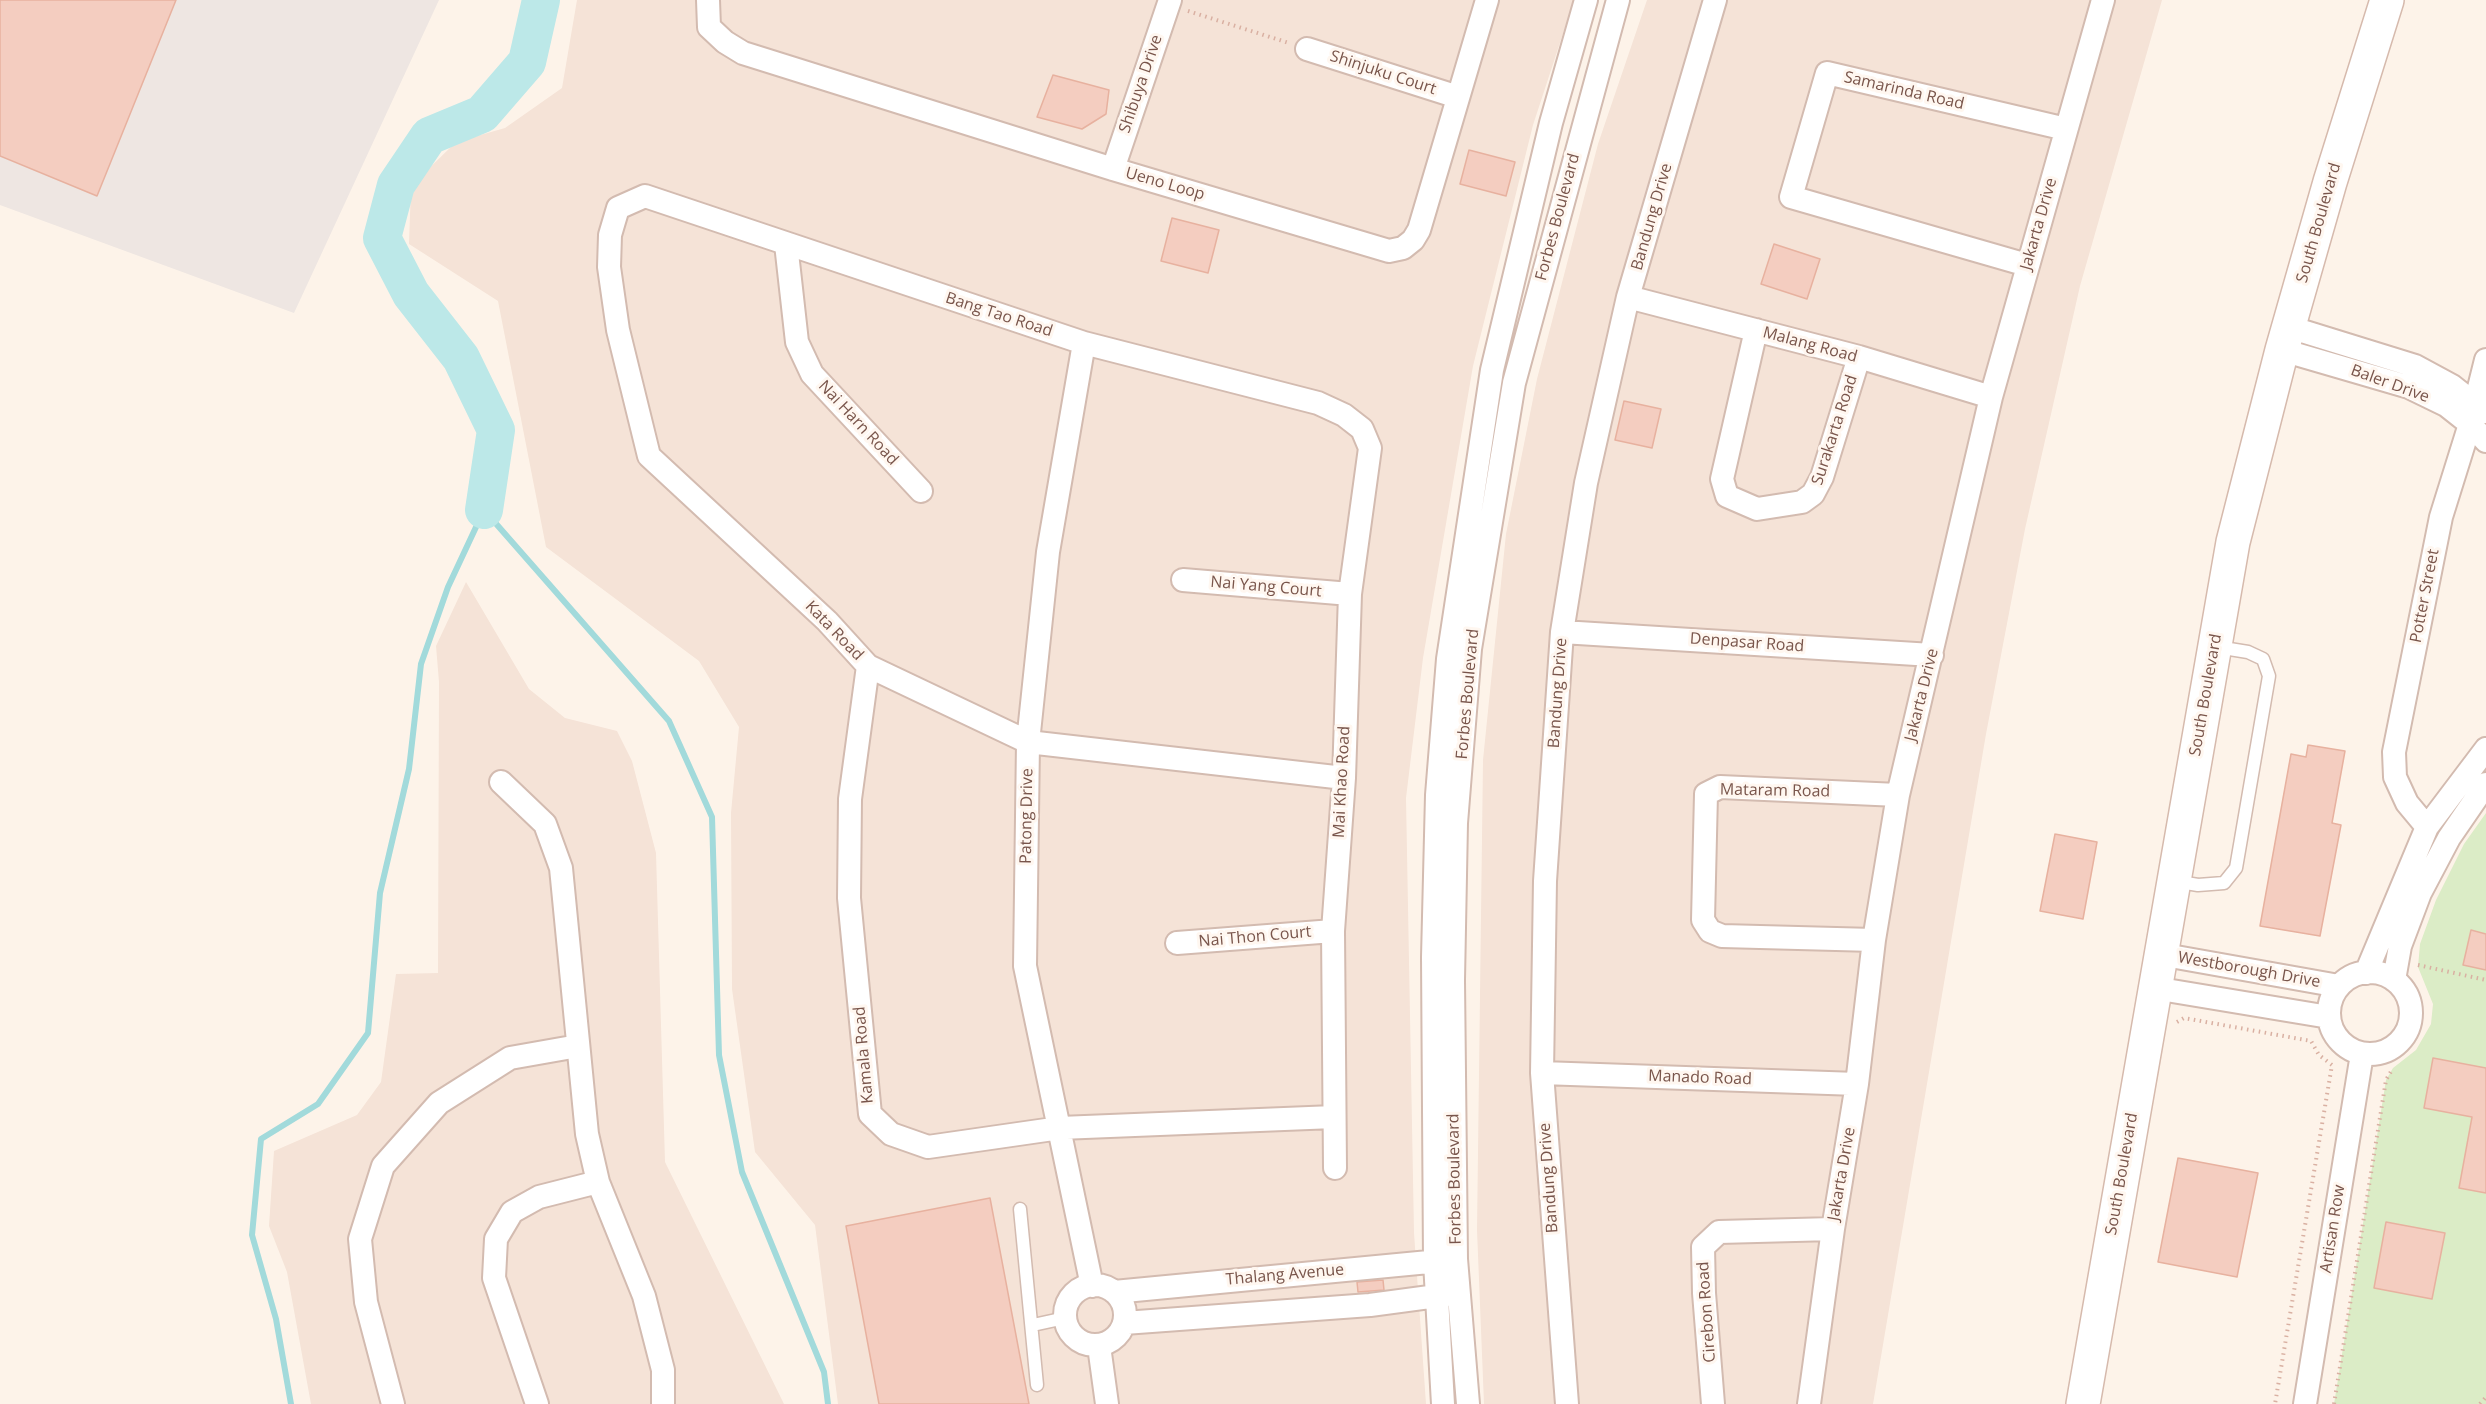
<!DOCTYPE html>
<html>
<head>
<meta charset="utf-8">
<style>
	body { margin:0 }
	canvas { display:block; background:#fdf3e9 }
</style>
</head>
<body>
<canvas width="2486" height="1404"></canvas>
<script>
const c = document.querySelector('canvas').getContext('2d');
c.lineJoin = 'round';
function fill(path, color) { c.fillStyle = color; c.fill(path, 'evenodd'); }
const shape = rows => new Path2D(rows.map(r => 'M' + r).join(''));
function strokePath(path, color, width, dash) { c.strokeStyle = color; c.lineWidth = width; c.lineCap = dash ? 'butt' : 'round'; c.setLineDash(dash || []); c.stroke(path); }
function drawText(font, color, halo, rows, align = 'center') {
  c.font = font + ' "Open Sans",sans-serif'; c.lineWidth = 6; c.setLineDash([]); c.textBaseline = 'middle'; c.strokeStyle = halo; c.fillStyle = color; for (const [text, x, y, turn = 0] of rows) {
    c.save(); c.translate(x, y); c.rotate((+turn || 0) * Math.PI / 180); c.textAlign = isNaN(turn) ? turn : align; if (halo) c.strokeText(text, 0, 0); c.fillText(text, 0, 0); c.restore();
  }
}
fill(shape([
	[577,0,1574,0,1533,125,1473,366,1423,658,1406,798,1414,1233,1426,1404,838,1404,815,1225,755,1152,732,989,731,813,739,727,699,661,546,547,498,301,409,244,411,186,456,142,505,128,562,88],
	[1647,0,2162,0,2080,286,2025,529,1986,734,1873,1404,1484,1404,1477,1230,1483,760,1506,534,1537,379,1598,144],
	[466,582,529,689,565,718,617,731,632,761,656,853,665,1162,784,1404,311,1404,287,1272,269,1226,274,1151,357,1115,381,1082,396,974,438,973,439,682,436,646]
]), '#f5e3d7');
fill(shape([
	[0,0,439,0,294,313,0,205]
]), '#eee6e2');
fill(shape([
	[2486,813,2486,1404,2334,1404,2386,1080,2393,1068,2416,1050,2431,1024,2433,1004,2418,967,2420,944,2436,900,2464,844]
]), '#dbecc6');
strokePath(shape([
	[291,1404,276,1319,252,1235,261,1139,318,1104,368,1033,380,893,409,769,421,664,448,587,484,510,669,721,712,817,719,1055,742,1172,824,1372,828,1404]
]), '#a2dadb', 6);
strokePath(shape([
	[484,510,496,430,461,358,411,294,382,238,396,185,429,136,482,114,527,62,541,0]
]), '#bce8e8', 38);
const building = shape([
	[0,0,176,0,97,196,0,156,0,0],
	[1053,75,1109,90,1106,114,1082,129,1037,117,1053,75],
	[1469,150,1515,162,1506,196,1460,184,1469,150],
	[1172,218,1219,230,1208,273,1161,261,1172,218],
	[1774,244,1820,259,1807,299,1761,284,1774,244],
	[1624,401,1661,409,1652,448,1615,440,1624,401],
	[2308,745,2345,751,2332,823,2341,825,2320,936,2260,926,2291,754,2306,757,2308,745],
	[2055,834,2097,842,2083,919,2040,911,2055,834],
	[2471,930,2486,934,2486,970,2463,965,2471,930],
	[2433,1058,2486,1068,2486,1193,2459,1188,2472,1117,2424,1108,2433,1058],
	[2178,1158,2258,1173,2237,1277,2158,1262,2178,1158],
	[990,1198,1029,1404,879,1404,846,1226,990,1198],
	[2386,1222,2445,1233,2432,1299,2374,1288,2386,1222],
	[1383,1280,1384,1290,1358,1292,1357,1282,1383,1280]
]);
fill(building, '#f4cdc0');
strokePath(building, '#e7b19f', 1.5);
const lane = shape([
	[2174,881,2198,885,2224,883,2236,868,2269,676,2263,659,2248,652,2217,647],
	[1020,1209,1037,1385],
	[1033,1325,1065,1318]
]);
const street = shape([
	[708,0,709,27,725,42,743,53,1113,169,1389,251,1403,248,1413,240,1419,230,1487,0],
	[1307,49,1458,97],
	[1113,169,1170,0],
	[786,244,797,342,812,374,921,491],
	[2027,265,1791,197,1827,73,2066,129],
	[1628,297,1859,357,1991,397],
	[2289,327,2415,366,2452,386,2485,412],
	[1756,330,1722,479,1727,496,1757,509,1802,502,1813,494,1822,477,1859,357],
	[1084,343,1048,552,1028,742,1025,966,1092,1286],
	[2282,350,2409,387,2446,405,2470,424,2486,441],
	[1183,580,1350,594],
	[1562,632,1932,655],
	[868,666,850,799,849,898,870,1114,891,1134,928,1147,1060,1128,1334,1117],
	[501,782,545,824,561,868,587,1134,598,1182,644,1296,663,1370,663,1404],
	[2427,827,2407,803,2395,777,2394,752,2441,517,2470,424,2486,360],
	[1874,940,1722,936,1710,931,1703,920,1706,794,1720,787,1898,795],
	[1177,943,1333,931],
	[2159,954,2339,986],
	'2329 1013a41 41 0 1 1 82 0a41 41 0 1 1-82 0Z',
	[2366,973,2427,827,2486,749],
	[2394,980,2400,946,2420,893,2449,838,2486,784],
	[2154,988,2329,1017],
	[1542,1073,1857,1084],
	[1335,1168,1333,931,1344,778,1350,594,1370,448,1362,429,1344,415,1318,403,1084,343,645,196,618,208,610,235,609,267,618,330,649,456,827,621,868,666,1028,742,1344,778],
	'1065 1315a30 30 0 1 1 60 0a30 30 0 1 1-60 0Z',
	[1114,1292,1450,1260],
	[1124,1323,1370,1305,1452,1294],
	[1099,1346,1107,1404],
	[393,1404,366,1302,360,1239,383,1166,439,1103,510,1058,578,1046],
	[537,1404,494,1278,496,1239,512,1212,539,1197,598,1182],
	[1443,1404,1435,1262,1433,957,1437,795,1448,659,1492,370,1551,123,1586,0],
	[1468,1404,1456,1259,1453,980,1456,823,1470,649,1514,383,1618,0],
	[1567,1404,1542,1073,1545,881,1562,632,1586,483,1628,297,1715,0],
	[1713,1404,1704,1293,1703,1247,1719,1232,1833,1229],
	[1809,1404,1833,1229,1857,1084,1874,940,1898,795,1991,397,2103,0],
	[2305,1404,2362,1054]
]);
const secondary = shape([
	[2083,1404,2233,542,2282,350,2330,182,2387,0]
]);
strokePath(lane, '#d3bbb0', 15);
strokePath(street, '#d3bbb0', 26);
strokePath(secondary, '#d6baad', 36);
strokePath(shape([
	[1188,11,1289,43],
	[2418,965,2486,980],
	[2177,1022,2184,1018,2311,1041,2319,1055,2332,1065,2275,1404],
	[2334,1404,2386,1080,2393,1068],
	[2480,1404,2486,1397]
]), '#d9b0a2', 4, [1.5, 4.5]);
strokePath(lane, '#fff', 12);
strokePath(street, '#fff', 22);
strokePath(secondary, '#fff', 33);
drawText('16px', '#79554b', '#fff7f0', [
	["Shinjuku Court",1383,73,18],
	["Shibuya Drive",1141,84,-71],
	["Samarinda Road",1904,91,13],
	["Ueno Loop",1165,184,16],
	["Forbes Boulevard",1558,217,-75],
	["Bandung Drive",1652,217,-74],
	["South Boulevard",2319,223,-74],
	["Jakarta Drive",2039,224,-74],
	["Bang Tao Road",999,315,18],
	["Malang Road",1810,345,15],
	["Baler Drive",2390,384,20],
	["Nai Harn Road",858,423,47],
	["Surakarta Road",1835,430,-72],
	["Nai Yang Court",1266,587,5],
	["Potter Street",2425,596,-79],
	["Kata Road",834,631,46],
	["Denpasar Road",1747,643,4],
	["Bandung Drive",1558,693,-86],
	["Forbes Boulevard",1468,694,-85],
	["Jakarta Drive",1922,695,-76],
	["South Boulevard",2206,695,-80],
	["Mai Khao Road",1342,782,-87],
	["Mataram Road",1775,791,1],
	["Patong Drive",1027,816,-89],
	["Nai Thon Court",1255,937,-5],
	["Westborough Drive",2249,970,10],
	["Kamala Road",864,1055,-95],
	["Manado Road",1700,1078,2],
	["Jakarta Drive",1842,1174,-80],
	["South Boulevard",2122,1174,-80],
	["Bandung Drive",1549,1178,-94],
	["Forbes Boulevard",1455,1179,-91],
	["Artisan Row",2333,1229,-81],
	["Thalang Avenue",1285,1275,-5],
	["Cirebon Road",1707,1312,-94]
]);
</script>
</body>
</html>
